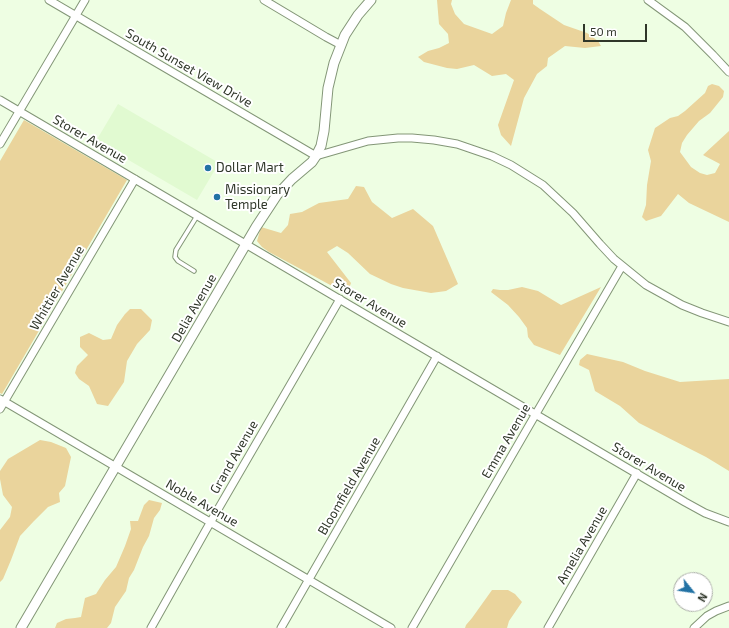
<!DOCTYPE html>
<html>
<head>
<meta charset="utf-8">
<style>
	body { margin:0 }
	#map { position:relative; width:729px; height:628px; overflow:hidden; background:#eefee3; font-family:"Exo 2",sans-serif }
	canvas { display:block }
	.north { position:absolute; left:673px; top:572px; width:40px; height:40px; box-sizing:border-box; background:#fff; border:1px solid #acafa9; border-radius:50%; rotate:120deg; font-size:11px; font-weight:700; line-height:16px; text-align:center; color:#2f3629 }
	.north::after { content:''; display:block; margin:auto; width:14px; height:18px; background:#2272a4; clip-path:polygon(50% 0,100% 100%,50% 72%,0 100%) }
	.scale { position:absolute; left:583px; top:24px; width:64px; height:18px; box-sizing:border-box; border:2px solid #2f3629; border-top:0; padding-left:5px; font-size:12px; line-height:14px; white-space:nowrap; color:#2f3629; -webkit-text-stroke:3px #fff; paint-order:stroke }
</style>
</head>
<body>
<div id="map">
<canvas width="729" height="628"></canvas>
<div class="north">N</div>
<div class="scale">50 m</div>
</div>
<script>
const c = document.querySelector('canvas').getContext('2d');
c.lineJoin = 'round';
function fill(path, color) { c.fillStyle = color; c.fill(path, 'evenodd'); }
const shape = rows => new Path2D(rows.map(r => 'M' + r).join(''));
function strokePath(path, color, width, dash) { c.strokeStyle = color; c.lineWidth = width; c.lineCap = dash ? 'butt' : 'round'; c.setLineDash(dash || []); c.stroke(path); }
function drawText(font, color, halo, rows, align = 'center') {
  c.font = font + ' "Exo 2",sans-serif'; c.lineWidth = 4; c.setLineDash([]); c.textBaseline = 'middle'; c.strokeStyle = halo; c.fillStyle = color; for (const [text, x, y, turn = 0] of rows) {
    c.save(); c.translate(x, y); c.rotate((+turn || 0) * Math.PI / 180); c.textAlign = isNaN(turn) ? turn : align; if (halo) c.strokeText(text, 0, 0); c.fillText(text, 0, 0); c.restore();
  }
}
fill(shape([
	[118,104,219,163,197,200,96,141]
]), '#e1fad1');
fill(shape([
	[437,0,452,0,451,4,455,14,464,24,492,34,503,26,506,13,511,0,533,0,533,4,540,9,564,25,587,33,598,41,601,46,585,48,565,46,548,58,547,66,537,74,524,98,511,146,501,135,498,125,514,80,506,74,492,76,474,65,457,69,447,68,424,62,418,57,428,51,439,48,449,43,448,34,439,24],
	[712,84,719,86,724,91,723,97,710,113,699,121,687,135,682,143,680,152,691,167,700,173,707,175,715,173,720,164,703,155,729,131,729,222,689,203,678,194,661,216,646,221,642,217,646,205,647,185,651,161,648,150,655,128,670,118,678,116,685,111,705,93,708,86],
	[24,120,127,180,2,394,0,393,0,161],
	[356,186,364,187,372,202,392,218,413,209,433,226,458,284,446,291,431,293,403,288,391,284,370,274,348,253,337,246,327,252,351,283,347,294,269,252,262,247,257,241,261,227,281,233,288,225,290,214,302,212,319,203,348,199],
	[522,287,538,291,561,305,601,287,560,355,534,345,528,337,527,328,519,317,508,305,491,292,493,289,500,290,508,290],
	[130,309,141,309,152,320,150,330,137,344,127,361,124,382,108,406,97,404,89,386,79,379,75,373,77,366,88,355,80,347,80,337,89,333,103,340,111,339,117,325,125,314],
	[587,354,623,362,645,371,680,382,729,379,729,471,706,457,639,423,620,406,595,391,589,370,579,365,580,360],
	[40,440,51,442,66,448,71,457,65,486,59,493,60,502,48,507,34,521,20,536,11,560,3,579,0,582,0,530,10,517,12,507,3,495,0,479,0,471,8,459],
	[149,500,162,503,160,510,154,518,149,536,143,547,134,570,129,578,126,591,115,607,111,623,107,628,55,628,57,623,66,619,75,618,81,617,85,598,96,594,105,580,116,567,125,546,131,529,130,521,138,521,144,505],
	[492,590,508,590,515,594,522,602,509,621,507,628,465,628,466,625,472,618]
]), '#ead49c');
const service = shape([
	[194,271,178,261,175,257,176,250,197,216]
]);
const minor = shape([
	[49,0,316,156,368,141,398,138,412,138,434,140,457,144,492,156,511,165,543,185,573,213,600,244,614,259,646,285,682,305,702,313,729,322],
	[264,0,326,37,341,45],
	[648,0,685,27,713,55,729,72],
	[0,100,685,502,705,513,729,522],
	[0,144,85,0],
	[0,399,391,628],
	[0,409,135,179],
	[151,628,206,530,340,299],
	[281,628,437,356],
	[412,628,530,424,622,266],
	[548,628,637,473],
	[694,628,707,616,716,611,729,606]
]);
const tertiary = shape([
	[21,628,256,227,277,195,292,179,312,162,316,156,321,146,324,131,328,88,334,63,345,35,358,15,371,0]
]);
strokePath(service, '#839677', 5.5);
strokePath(minor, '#839677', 9);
strokePath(tertiary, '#839677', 11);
strokePath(service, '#fff', 3.5);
strokePath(minor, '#fff', 7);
strokePath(tertiary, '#fff', 9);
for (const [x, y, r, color] of [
	[208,168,4,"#2272a4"],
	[217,197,4,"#2272a4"]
]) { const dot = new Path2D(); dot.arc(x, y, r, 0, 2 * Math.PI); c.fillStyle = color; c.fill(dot); strokePath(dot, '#fff', 1.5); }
drawText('13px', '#2f3629', '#fff', [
	["South Sunset View Drive",189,68,30],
	["Storer Avenue",90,139,30],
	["Whittier Avenue",57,288,-60],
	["Storer Avenue",370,303,31],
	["Delia Avenue",194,308,-60],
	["Emma Avenue",506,441,-60],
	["Grand Avenue",234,457,-60],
	["Storer Avenue",649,467,31],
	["Bloomfield Avenue",349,486,-60],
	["Noble Avenue",202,503,30],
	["Amelia Avenue",582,545,-60]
]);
drawText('13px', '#2f3629', '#fff', [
	["Dollar Mart",216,168],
	["Missionary",225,190],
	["Temple",225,205]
], 'left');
</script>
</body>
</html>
